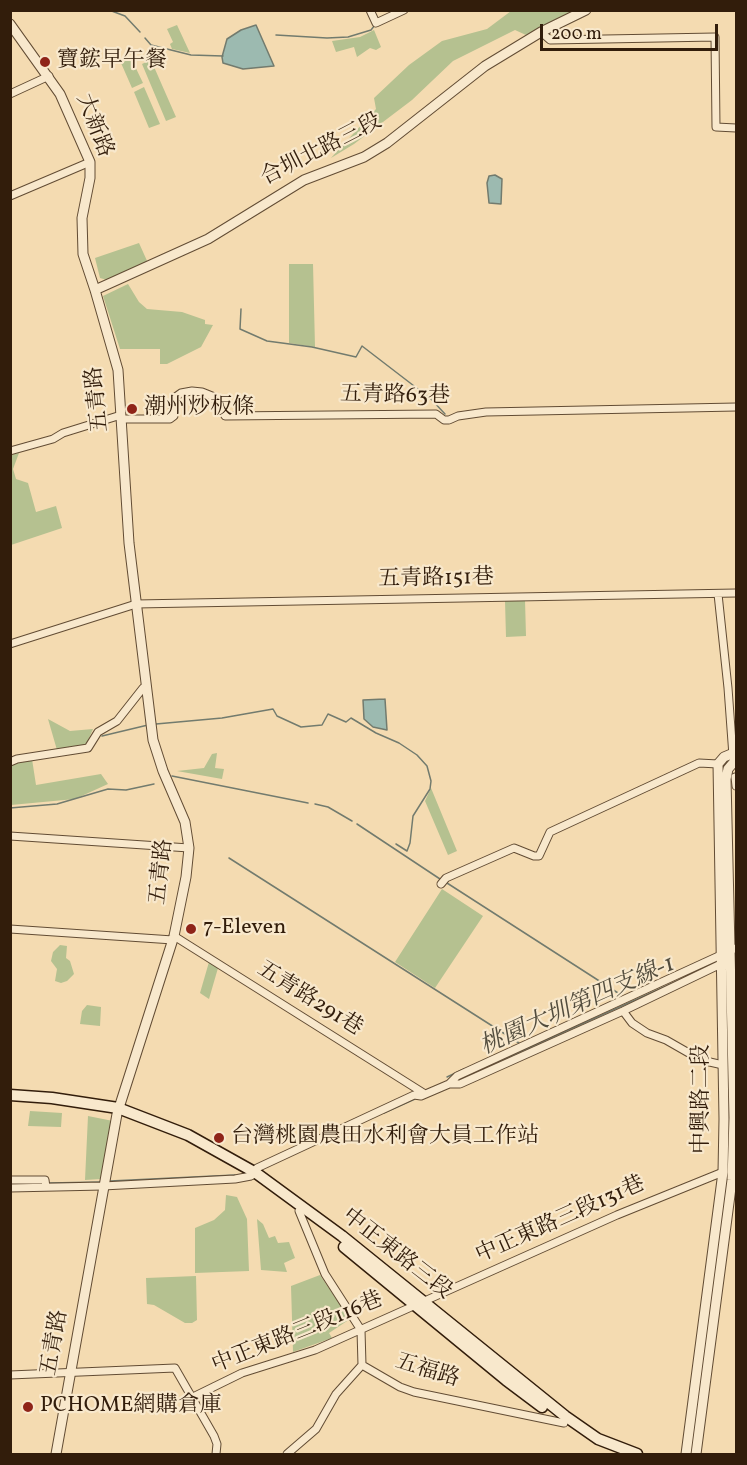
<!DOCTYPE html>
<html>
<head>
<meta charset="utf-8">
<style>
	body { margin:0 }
	#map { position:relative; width:747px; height:1465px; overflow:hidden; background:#f4dbb1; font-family:Vollkorn,serif }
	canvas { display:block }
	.frame { position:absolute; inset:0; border:12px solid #321d0b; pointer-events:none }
	.scale { position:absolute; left:540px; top:24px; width:178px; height:27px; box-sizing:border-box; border:3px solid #321d0b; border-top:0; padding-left:8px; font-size:18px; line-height:21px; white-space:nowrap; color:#321d0b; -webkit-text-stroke:4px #f8e8cc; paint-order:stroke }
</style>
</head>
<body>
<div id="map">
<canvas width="747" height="1465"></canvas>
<div class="frame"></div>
<div class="scale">200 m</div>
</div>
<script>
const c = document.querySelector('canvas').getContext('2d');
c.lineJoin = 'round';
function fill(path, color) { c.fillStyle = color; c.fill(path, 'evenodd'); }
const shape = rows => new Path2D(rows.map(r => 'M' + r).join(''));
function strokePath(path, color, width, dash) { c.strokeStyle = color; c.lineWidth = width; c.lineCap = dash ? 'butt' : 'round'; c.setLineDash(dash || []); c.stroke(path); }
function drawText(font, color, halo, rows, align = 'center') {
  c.font = font + ' Vollkorn,"Noto Serif TC",serif'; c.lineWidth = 4.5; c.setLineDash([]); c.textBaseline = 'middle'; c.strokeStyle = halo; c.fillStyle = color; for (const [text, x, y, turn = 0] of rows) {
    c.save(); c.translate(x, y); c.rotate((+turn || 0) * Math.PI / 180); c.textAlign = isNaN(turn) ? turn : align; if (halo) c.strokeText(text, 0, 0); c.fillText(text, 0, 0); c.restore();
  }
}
fill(shape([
	[511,11,574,11,526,35,515,30,453,61,412,100,354,144,331,158,376,109,374,98,409,65,442,41,487,29],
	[177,25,190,53,172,49,170,44,173,42,167,29],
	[374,30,381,47,376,50,370,48,357,57,354,47,336,52,332,41,360,37],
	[131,58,143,83,132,88,121,63],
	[151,60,176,117,166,121,142,64],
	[144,87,160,124,149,128,134,92],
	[139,243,148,263,107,280,100,278,95,258],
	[289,264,313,264,315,347,289,343],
	[128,284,139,302,147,309,182,312,205,320,205,324,213,325,201,347,167,364,160,364,160,349,120,349,103,296],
	[19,453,13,469,16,479,28,483,36,512,56,506,62,528,11,545,11,455],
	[525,600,526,636,506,637,505,601],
	[48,719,70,731,93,729,86,745,57,750],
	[217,753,215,768,224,769,222,779,177,771,204,768,212,754],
	[32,759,36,785,101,774,108,784,75,799,11,805,11,765,15,761],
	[431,788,457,851,448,855,425,801],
	[442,889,483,916,435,988,395,962],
	[60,945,67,946,66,958,70,961,74,974,67,981,61,983,55,981,57,969,51,961,53,952],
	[209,962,218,968,209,999,200,993],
	[87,1005,101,1007,100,1026,80,1024,82,1011],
	[30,1111,62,1113,61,1127,28,1126],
	[88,1116,113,1121,101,1179,85,1180],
	[226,1195,237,1197,247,1219,249,1271,195,1273,195,1228,214,1220,225,1210],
	[257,1219,263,1224,269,1238,275,1236,278,1243,289,1242,295,1258,284,1263,287,1272,261,1270],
	[320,1275,350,1319,329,1333,332,1338,293,1352,291,1286],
	[196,1276,197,1320,192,1323,185,1323,154,1305,147,1304,146,1278]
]), '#b5c190');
const water = shape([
	[256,25,274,66,243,69,223,63,222,57,227,39,241,30,256,25],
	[495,175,502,179,501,204,489,203,487,183,489,176,495,175],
	[385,699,387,730,373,727,364,719,363,700,385,699]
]);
fill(water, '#9cbab0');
strokePath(water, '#727b6e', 1.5);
strokePath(shape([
	[109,10,125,16,140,32],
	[276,35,327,38,348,37,371,30,375,25],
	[145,38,151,45,191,55,223,56],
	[241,309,240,329,267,341,312,347,356,357,362,346,431,399,445,414],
	[156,724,222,718,273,709,277,716,301,727,322,725,328,714,346,722,351,718,376,733,399,743,417,755,427,766,431,781,430,789,413,816,410,843,407,851,396,844],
	[102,736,148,725],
	[172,776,308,803],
	[315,804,328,807,352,821],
	[10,808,57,804,108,789,126,790,154,784],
	[357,824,440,879],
	[229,858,519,1043],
	[447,883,618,993,620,998],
	[447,1077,464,1069],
	[460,1079,686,977],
	[384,1113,415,1099],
	[110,1181,235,1175],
	[49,1183,101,1182],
	[10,1184,26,1183]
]), '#727b6e', 1.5);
const minor = shape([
	[370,10,376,23,404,10],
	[541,32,550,40,715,37,716,127,736,128],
	[10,94,49,76],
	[10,196,90,162],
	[121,419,170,419,174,416,172,402,174,398,181,393,192,391,202,392,212,396,219,404,225,416,436,414,444,420,449,420,458,416,486,412,736,407],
	[10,451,53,439,63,433,121,415],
	[718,594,728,688,733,756],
	[10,644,136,604,736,593],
	[10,762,17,759,88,748,98,732,117,721,143,688,147,687],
	[735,777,736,786],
	[10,836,189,848],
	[441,884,446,878,514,848,534,856,539,856,550,832,699,763,718,764],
	[10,929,173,940],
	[174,936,425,1094],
	[623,1011,632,1023,647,1033,666,1040,701,1060,723,1065],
	[449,1084,460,1084,623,1011,723,963],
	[10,1180,45,1180,46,1187],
	[10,1188,103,1186,235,1179,251,1176,256,1173,257,1168,414,1095,421,1096,449,1084,457,1076,736,948],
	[299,1211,325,1274,361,1330,362,1365],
	[362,1365,400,1387,414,1392,564,1423],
	[10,1375,175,1368,214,1436,217,1444,216,1454],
	[193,1397,242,1373,315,1350,617,1215,723,1172],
	[287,1454,316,1429,336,1394,362,1365]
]);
const tertiary = shape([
	[10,24,60,94,90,162,90,178,82,218,83,254,95,290,118,370,129,543,153,740,163,771,185,822,189,848,186,877,174,936,117,1114,56,1454],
	[95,290,208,239,304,180,364,157,387,143,485,66,541,32,586,10],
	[686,1454,723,1172,724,1119,718,764,724,757,736,752],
	[696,1454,732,1180,734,1118,726,779,728,769,734,762]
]);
const secondary = shape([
	[10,1095,52,1098,118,1108,188,1135,256,1173,342,1236,565,1416,598,1439,637,1454],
	[344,1247,506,1380,542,1407]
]);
strokePath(minor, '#624c34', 9);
strokePath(tertiary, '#624c34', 11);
strokePath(secondary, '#321d0b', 13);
strokePath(minor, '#f8e8cc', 7);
strokePath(tertiary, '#f8e8cc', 9);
strokePath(secondary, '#f8e8cc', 10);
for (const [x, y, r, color] of [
	[45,62,6,"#8f2418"],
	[132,409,6,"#8f2418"],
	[191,929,6,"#8f2418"],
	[219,1138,6,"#8f2418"],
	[28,1407,6,"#8f2418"]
]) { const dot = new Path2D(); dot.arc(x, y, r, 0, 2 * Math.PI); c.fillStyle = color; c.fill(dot); strokePath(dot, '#f8e8cc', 2); }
drawText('22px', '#321d0b', '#f8e8cc', [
	["寶鋐早午餐",57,62],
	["潮州炒板條",144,409],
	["7-Eleven",203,929],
	["台灣桃園農田水利會大員工作站",231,1138],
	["PCHOME網購倉庫",40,1407]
], 'left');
drawText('22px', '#321d0b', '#f8e8cc', [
	["大新路",93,126,69],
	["合圳北路三段",322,151,-27],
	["五青路63巷",395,397,1],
	["五青路",99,399,-96],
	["五青路151巷",436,580,-1],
	["五青路",163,872,-84],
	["五青路291巷",309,1000,32],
	["中興路二段",703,1099,-90],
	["中正東路三段131巷",561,1221,-24],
	["中正東路三段",396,1255,38],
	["中正東路三段116巷",298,1334,-22],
	["五青路",56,1343,-80],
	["五福路",427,1372,17]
]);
drawText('italic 24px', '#524c3d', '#f8e8cc', [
	["桃園大圳第四支線-1",578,1007,-24]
]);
</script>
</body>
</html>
